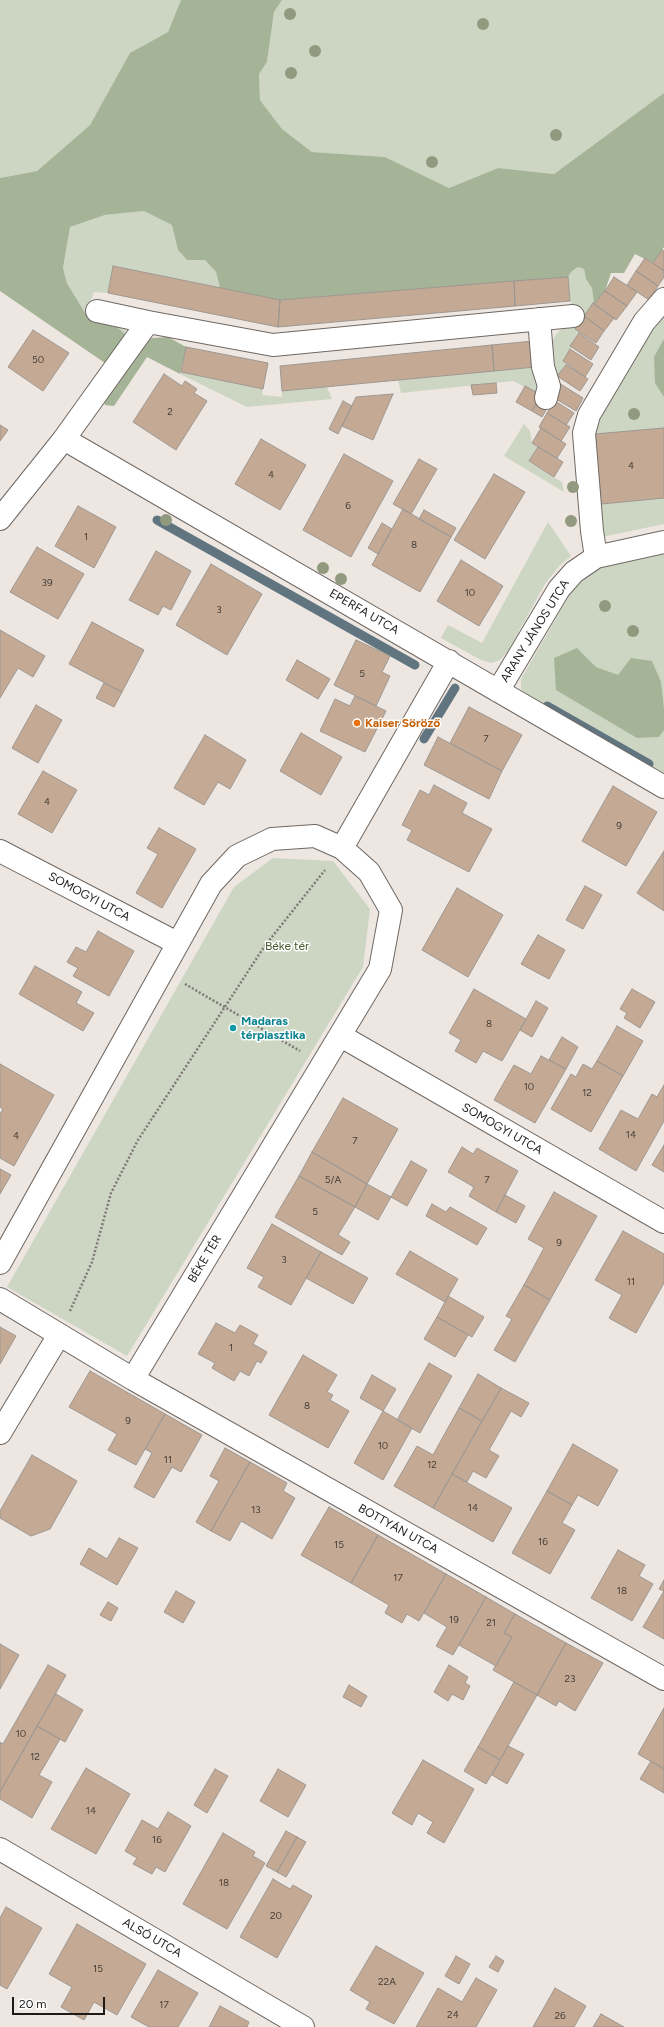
<!DOCTYPE html>
<html>
<head>
<meta charset="utf-8">
<style>
	body { margin:0 }
	#map { position:relative; width:664px; height:2027px; overflow:hidden; background:#eee6e1; font-family:Figtree,sans-serif }
	canvas { display:block }
	.scale { position:absolute; left:12px; top:1997px; width:93px; height:18px; box-sizing:border-box; border:2px solid #1d1a18; border-top:0; padding-left:5px; font-size:12px; line-height:14px; white-space:nowrap; color:#1d1a18; -webkit-text-stroke:3px #fff; paint-order:stroke }
</style>
</head>
<body>
<div id="map">
<canvas width="664" height="2027"></canvas>
<div class="scale">20 m</div>
</div>
<script>
const c = document.querySelector('canvas').getContext('2d');
c.lineJoin = 'round';
function fill(path, color) { c.fillStyle = color; c.fill(path, 'evenodd'); }
const shape = rows => new Path2D(rows.map(r => 'M' + r).join(''));
function strokePath(path, color, width, dash) { c.strokeStyle = color; c.lineWidth = width; c.lineCap = dash ? 'butt' : 'round'; c.setLineDash(dash || []); c.stroke(path); }
function drawText(font, color, halo, rows, align = 'center') {
  c.font = font + ' Figtree,sans-serif'; c.lineWidth = 3; c.setLineDash([]); c.textBaseline = 'middle'; c.strokeStyle = halo; c.fillStyle = color; for (const [text, x, y, turn = 0] of rows) {
    c.save(); c.translate(x, y); c.rotate((+turn || 0) * Math.PI / 180); c.textAlign = isNaN(turn) ? turn : align; if (halo) c.strokeText(text, 0, 0); c.fillText(text, 0, 0); c.restore();
  }
}
fill(shape([
	[0,0,181,0,181,1,168,32,130,54,90,125,37,171,0,178],
	[282,0,664,0,664,93,554,174,498,168,449,188,385,157,312,152,282,129,260,100,259,74,267,62,274,12],
	[144,211,173,225,178,250,187,260,205,260,216,272,220,288,113,266,108,293,94,292,91,300,97,311,128,322,125,334,113,324,85,313,67,283,63,268,70,227,105,215],
	[578,267,584,269,586,279,592,288,594,304,593,303,584,316,574,310,570,301,568,277,572,271],
	[664,311,664,524,602,537,595,434,599,416,650,326],
	[572,325,579,333,563,361,566,365,557,376,552,373,550,345,556,334,565,326],
	[535,367,541,395,513,381,401,393,398,380],
	[181,372,263,389,262,395,282,397,282,391,327,387,332,399,247,407,180,374],
	[524,424,530,431,532,443,538,447,529,462,562,482,564,492,504,456],
	[548,522,571,556,560,565,545,584,508,651,500,660,491,663,481,660,441,638,448,625,482,643],
	[664,553,664,776,526,696,521,689,521,679,576,584,598,568],
	[273,858,333,861,370,909,363,967,127,1356,7,1287,234,887]
]), '#ccd6c3');
fill(shape([
	[181,0,282,0,274,12,267,62,259,74,260,100,282,129,312,152,385,157,449,188,498,168,554,174,664,93,664,247,653,263,635,254,624,273,611,273,605,291,594,304,592,288,586,279,584,269,578,267,572,271,568,277,280,300,220,288,216,272,205,260,187,260,178,250,172,225,144,211,105,215,70,227,63,268,67,283,85,313,113,324,125,334,105,363,0,291,0,178,37,171,90,125,130,53,168,32],
	[168,337,186,347,180,374,147,357,114,406,105,405,103,397,135,349,152,338],
	[664,339,664,397,655,383,654,357],
	[577,648,596,667,618,675,631,658,652,661,661,682,664,709,664,730,659,737,637,738,556,690,554,658]
]), '#a5b397');
strokePath(shape([
	[157,520,415,665],
	[547,706,649,764],
	[424,739,455,688]
]), '#607580', 9);
const building = shape([
	[662,250,664,251,664,271,653,263,662,250],
	[645,258,664,271,664,277,658,286,636,271,645,258],
	[113,266,280,300,278,327,108,293,113,266],
	[636,271,658,286,649,300,627,285,636,271],
	[568,277,570,301,515,306,514,281,568,277],
	[614,277,637,292,627,306,605,291,614,277],
	[514,281,515,306,278,327,280,300,514,281],
	[605,291,627,306,616,320,594,304,605,291],
	[593,303,614,318,604,331,584,316,593,303],
	[584,316,604,331,596,343,575,329,584,316],
	[33,330,69,353,43,391,8,367,33,330],
	[579,333,599,347,591,360,570,346,579,333],
	[533,341,535,367,494,371,492,345,533,341],
	[492,345,494,371,282,391,280,366,492,345],
	[186,347,268,363,263,389,181,372,186,347],
	[570,349,593,364,585,377,563,361,570,349],
	[566,365,588,379,580,391,557,376,566,365],
	[164,374,182,386,185,381,197,389,194,393,207,401,176,450,133,422,164,374],
	[496,383,497,393,473,395,471,385,496,383],
	[559,383,583,398,576,411,551,396,559,383],
	[525,386,541,395,532,411,516,402,525,386],
	[393,394,373,440,342,426,356,397,393,394],
	[541,395,551,401,542,417,532,411,541,395],
	[343,401,352,406,338,434,329,429,343,401],
	[555,401,574,413,566,425,547,413,555,401],
	[547,413,570,427,561,441,539,427,547,413],
	[0,425,8,430,0,441,0,425],
	[541,428,566,444,557,458,532,443,541,428],
	[664,428,664,498,601,504,595,434,664,428],
	[261,439,306,465,280,510,235,484,261,439],
	[538,447,563,462,554,477,529,461,538,447],
	[344,454,393,481,351,557,303,530,344,454],
	[419,459,437,469,411,514,393,504,419,459],
	[494,474,525,492,485,559,454,540,494,474],
	[78,506,116,527,94,568,55,546,78,506],
	[403,509,451,537,420,592,372,565,403,509],
	[424,510,456,528,451,537,419,519,424,510],
	[382,523,392,529,378,554,368,548,382,523],
	[37,547,84,574,58,619,10,592,37,547],
	[156,551,191,571,171,610,163,606,158,615,129,600,156,551],
	[461,560,503,586,479,626,437,601,461,560],
	[211,564,262,594,227,655,176,625,211,564],
	[92,622,144,650,122,692,69,664,92,622],
	[0,630,45,656,33,677,18,668,0,698,0,630],
	[356,640,390,656,382,672,390,676,376,706,334,685,356,640],
	[297,660,330,679,318,699,286,680,297,660],
	[104,683,122,692,114,707,96,698,104,683],
	[355,696,386,711,365,752,320,731,335,699,350,706,355,696],
	[36,705,62,720,38,763,12,748,36,705],
	[469,707,522,735,502,771,450,743,469,707],
	[301,733,342,757,321,795,280,771,301,733],
	[205,735,246,760,230,789,218,782,204,805,174,788,205,735],
	[438,737,502,771,489,799,424,765,438,737],
	[43,771,77,790,52,833,18,814,43,771],
	[434,785,467,803,462,813,492,829,469,872,407,840,412,830,402,825,420,790,429,795,434,785],
	[613,786,657,812,626,866,582,841,613,786],
	[159,828,196,849,162,908,136,893,158,854,147,848,159,828],
	[664,851,664,911,637,893,664,851],
	[585,886,602,895,583,929,566,920,585,886],
	[457,888,503,915,468,977,422,950,457,888],
	[98,931,134,951,109,996,73,976,78,968,67,962,76,947,86,952,98,931],
	[538,935,565,950,549,979,521,964,538,935],
	[35,966,82,992,76,1003,94,1013,83,1031,19,994,35,966],
	[474,989,526,1019,502,1061,483,1051,476,1063,455,1051,461,1040,449,1033,474,989],
	[632,989,655,1002,640,1028,624,1018,627,1013,620,1009,632,989],
	[536,1001,548,1008,532,1037,520,1030,536,1001],
	[617,1026,643,1041,623,1076,597,1061,617,1026],
	[562,1037,578,1047,566,1069,549,1060,562,1037],
	[541,1056,566,1069,535,1123,494,1100,514,1065,531,1074,541,1056],
	[597,1061,623,1076,591,1132,551,1109,571,1074,576,1077,583,1064,592,1069,597,1061],
	[0,1064,54,1095,14,1166,0,1158,0,1114,3,1109,0,1107,0,1064],
	[664,1085,664,1121,636,1171,599,1149,621,1110,638,1119,652,1094,657,1097,664,1085],
	[343,1098,398,1129,367,1184,312,1152,343,1098],
	[664,1145,664,1172,652,1165,664,1145],
	[462,1147,473,1154,477,1148,518,1171,496,1212,469,1196,474,1187,448,1172,462,1147],
	[312,1152,367,1184,355,1207,299,1176,312,1152],
	[411,1161,427,1170,407,1206,391,1197,411,1161],
	[0,1169,11,1175,0,1194,0,1169],
	[299,1176,355,1207,338,1235,350,1242,342,1255,275,1217,299,1176],
	[367,1184,391,1197,378,1220,355,1207,367,1184],
	[554,1192,597,1216,550,1300,524,1285,544,1248,528,1239,554,1192],
	[505,1195,525,1206,516,1223,496,1212,505,1195],
	[432,1204,446,1212,450,1207,487,1228,477,1245,426,1216,432,1204],
	[272,1224,321,1252,291,1305,258,1287,264,1277,247,1268,272,1224],
	[623,1231,664,1254,664,1283,636,1333,609,1318,622,1295,595,1280,623,1231],
	[410,1251,458,1279,445,1302,396,1274,410,1251],
	[321,1252,368,1278,353,1304,306,1278,321,1252],
	[524,1285,550,1300,515,1362,494,1350,512,1319,506,1316,524,1285],
	[448,1296,484,1317,472,1337,437,1317,448,1296],
	[437,1317,468,1335,455,1357,424,1339,437,1317],
	[216,1323,235,1333,240,1325,258,1335,253,1344,267,1352,261,1363,257,1361,249,1376,240,1371,234,1381,212,1368,215,1363,198,1354,216,1323],
	[0,1327,16,1336,0,1364,0,1327],
	[303,1355,337,1375,327,1392,333,1395,330,1400,349,1411,328,1448,269,1415,303,1355],
	[429,1363,452,1376,420,1433,397,1420,429,1363],
	[90,1371,165,1414,136,1465,108,1450,117,1434,69,1407,90,1371],
	[478,1374,501,1388,482,1421,459,1408,478,1374],
	[372,1375,396,1389,383,1411,360,1398,372,1375],
	[501,1388,529,1403,521,1417,511,1411,489,1450,499,1456,486,1478,473,1471,467,1482,452,1474,501,1388],
	[459,1408,482,1421,433,1508,394,1486,417,1446,433,1455,459,1408],
	[383,1411,412,1428,383,1480,354,1463,383,1411],
	[165,1414,202,1435,181,1472,172,1467,154,1498,134,1487,152,1453,145,1449,165,1414],
	[573,1444,618,1470,598,1506,578,1495,572,1505,547,1491,573,1444],
	[225,1448,250,1462,211,1531,196,1522,219,1481,210,1476,225,1448],
	[32,1455,77,1481,50,1529,31,1536,0,1518,0,1511,32,1455],
	[250,1462,287,1483,283,1491,295,1498,272,1539,241,1521,230,1541,211,1531,250,1462],
	[452,1474,512,1508,493,1542,433,1508,452,1474],
	[547,1491,572,1505,562,1523,575,1530,550,1574,512,1553,547,1491],
	[329,1507,378,1535,351,1583,301,1555,329,1507],
	[378,1535,446,1574,419,1621,407,1614,402,1623,385,1613,389,1605,351,1583,378,1535],
	[119,1538,138,1548,117,1585,80,1564,89,1548,107,1559,119,1538],
	[618,1550,645,1565,639,1576,653,1584,632,1621,591,1598,618,1550],
	[446,1574,486,1597,453,1655,436,1646,447,1627,424,1613,446,1574],
	[664,1580,664,1639,643,1627,664,1591,659,1589,664,1580],
	[176,1591,195,1602,183,1623,164,1612,176,1591],
	[486,1597,515,1614,504,1633,512,1637,496,1666,459,1645,486,1597],
	[108,1602,118,1608,111,1621,100,1615,108,1602],
	[515,1614,566,1643,537,1695,493,1670,512,1637,504,1633,515,1614],
	[566,1643,603,1663,575,1711,559,1701,556,1706,537,1695,566,1643],
	[0,1644,19,1655,0,1689,0,1644],
	[48,1665,66,1675,0,1792,0,1742,3,1744,48,1665],
	[449,1665,468,1677,465,1683,470,1686,463,1700,452,1694,448,1701,434,1692,449,1665],
	[514,1682,537,1695,500,1760,478,1747,514,1682],
	[349,1685,367,1696,361,1707,343,1697,349,1685],
	[56,1694,83,1710,65,1742,37,1726,56,1694],
	[664,1708,664,1769,638,1754,664,1708],
	[37,1726,60,1739,39,1775,52,1782,32,1818,0,1799,0,1792,37,1726],
	[508,1746,524,1754,507,1784,492,1775,508,1746],
	[478,1747,500,1760,486,1784,464,1771,478,1747],
	[423,1760,474,1789,444,1843,427,1833,433,1822,418,1813,412,1825,392,1813,423,1760],
	[651,1761,664,1769,664,1793,640,1779,651,1761],
	[86,1768,130,1794,96,1854,51,1829,86,1768],
	[215,1769,228,1776,207,1813,194,1805,215,1769],
	[278,1769,306,1785,288,1817,260,1801,278,1769],
	[168,1812,191,1826,165,1872,156,1867,152,1874,133,1864,137,1858,125,1851,142,1820,158,1829,168,1812],
	[286,1831,297,1837,277,1872,266,1866,286,1831],
	[223,1833,255,1852,253,1856,265,1863,227,1929,183,1904,223,1833],
	[297,1837,306,1842,286,1877,277,1872,297,1837],
	[273,1879,290,1889,293,1885,312,1896,277,1958,240,1937,273,1879],
	[6,1907,42,1928,7,1989,0,1985,0,1918,6,1907],
	[77,1924,146,1964,117,2015,94,2002,84,2020,61,2007,72,1987,49,1974,77,1924],
	[376,1946,424,1973,394,2024,366,2009,370,2002,350,1990,376,1946],
	[456,1956,470,1964,459,1984,445,1976,456,1956],
	[496,1956,504,1961,498,1972,489,1967,496,1956],
	[158,1970,198,1993,178,2027,149,2027,131,2017,158,1970],
	[476,1978,497,1990,476,2027,416,2027,438,1988,462,2002,476,1978],
	[555,1988,586,2006,574,2027,533,2027,555,1988],
	[220,2006,249,2022,247,2027,209,2027,220,2006],
	[601,2014,624,2027,593,2027,601,2014]
]);
fill(building, '#c4aa95');
strokePath(building, '#9d9791', 1);
const minor = shape([
	[97,311,148,322],
	[539,319,543,367,549,386,546,398],
	[64,439,664,787],
	[0,519,64,439,148,322,273,345,573,316],
	[596,557,592,531,584,433,589,415,644,322,664,299],
	[498,691,559,589,574,572,596,557,664,542],
	[342,848,449,661],
	[0,851,177,943],
	[341,1036,664,1222],
	[0,1263,211,884,237,856,272,839,315,836,342,848,369,872,391,910,380,969,133,1379],
	[0,1299,133,1379,664,1679],
	[0,1433,59,1335],
	[0,1849,303,2027]
]);
strokePath(minor, '#6f6863', 24);
strokePath(shape([
	[185,984,300,1051],
	[70,1311,92,1262,111,1193,138,1140,264,947,325,870]
]), '#7f7976', 2.5, [2, 2]);
strokePath(minor, '#fff', 22);
c.fillStyle = '#91997e';
for (const [x, y] of [
	[290,14],
	[483,24],
	[315,51],
	[291,73],
	[556,135],
	[432,162],
	[634,414],
	[573,487],
	[166,520],
	[571,521],
	[323,568],
	[341,579],
	[605,606],
	[633,631]
]) { c.beginPath(); c.arc(x, y, 6, 0, 2 * Math.PI); c.fill(); }
for (const [x, y, r, color] of [
	[357,723,4,"#e8710a"],
	[233,1028,4,"#0f9aa8"]
]) { const dot = new Path2D(); dot.arc(x, y, r, 0, 2 * Math.PI); c.fillStyle = color; c.fill(dot); strokePath(dot, '#fff', 1.5); }
drawText('10px', '#473e37', null, [
	["50",38,360],
	["2",170,412],
	["4",631,466],
	["4",271,475],
	["6",348,506],
	["1",86,537],
	["8",414,545],
	["39",47,583],
	["10",470,593],
	["3",219,610],
	["5",362,674],
	["7",486,739],
	["4",47,802],
	["9",619,826],
	["8",489,1024],
	["10",529,1087],
	["12",587,1093],
	["14",631,1135],
	["4",16,1136],
	["7",355,1141],
	["5/A",333,1180],
	["7",487,1180],
	["5",315,1212],
	["9",559,1243],
	["3",284,1260],
	["11",631,1282],
	["1",231,1348],
	["8",307,1406],
	["9",128,1421],
	["10",383,1446],
	["11",168,1460],
	["12",432,1465],
	["14",473,1508],
	["13",256,1510],
	["16",543,1542],
	["15",339,1545],
	["17",398,1578],
	["18",622,1591],
	["19",454,1620],
	["21",491,1623],
	["23",570,1679],
	["10",21,1734],
	["12",35,1757],
	["14",91,1811],
	["16",157,1840],
	["18",224,1883],
	["20",276,1916],
	["15",98,1969],
	["22A",387,1982],
	["17",164,2005],
	["24",453,2015],
	["26",560,2016]
]);
drawText('12px', '#1d1a18', '#fff', [
	["EPERFA UTCA",364,612,30],
	["ARANY JÁNOS UTCA",535,631,-58],
	["SOMOGYI UTCA",89,897,28],
	["SOMOGYI UTCA",502,1129,30],
	["BÉKE TÉR",205,1259,-59],
	["BOTTYÁN UTCA",398,1529,29],
	["ALSÓ UTCA",152,1938,30]
]);
drawText('bold 12px', '#c56008', '#fff', [
	["Kaiser Söröző",365,723]
], 'left');
drawText('12px', '#455a2d', '#fff', [
	["Béke tér",287,946]
]);
drawText('bold 12px', '#0d838f', '#fff', [
	["Madaras",241,1021],
	["térplasztika",241,1035]
], 'left');
</script>
</body>
</html>
